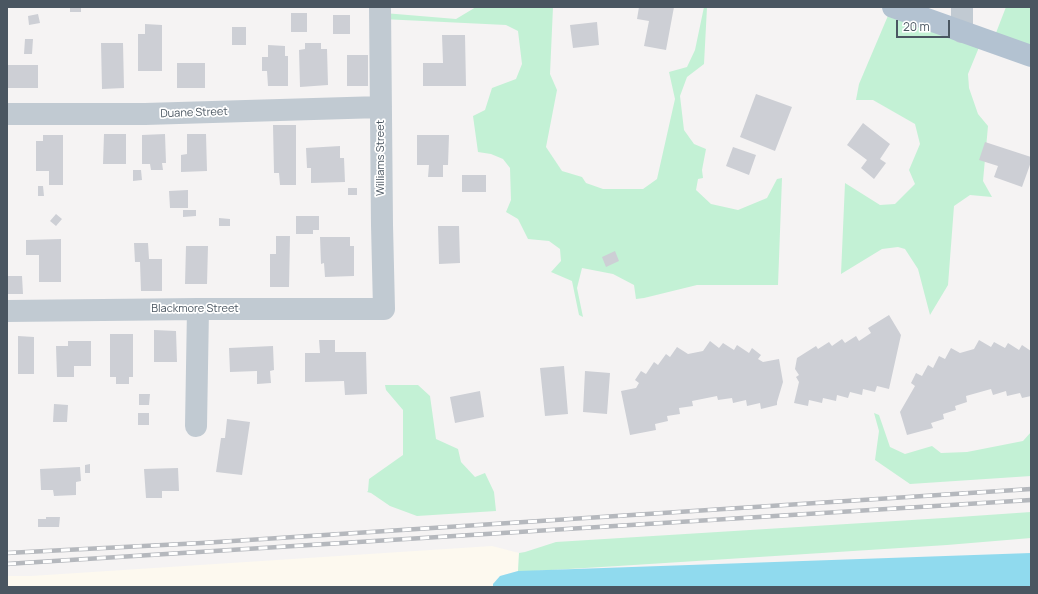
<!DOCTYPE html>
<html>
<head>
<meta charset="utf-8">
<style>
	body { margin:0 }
	#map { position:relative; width:1038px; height:594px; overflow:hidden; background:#f5f3f3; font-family:Manrope,sans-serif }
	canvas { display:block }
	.frame { position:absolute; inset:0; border:8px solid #4a5661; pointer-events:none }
	.scale { position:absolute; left:896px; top:20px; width:54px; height:18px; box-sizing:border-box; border:2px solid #4a5661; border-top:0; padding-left:5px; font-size:12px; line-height:14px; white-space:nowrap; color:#4a5661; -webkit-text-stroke:3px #fff; paint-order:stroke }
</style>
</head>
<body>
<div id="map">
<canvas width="1038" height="594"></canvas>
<div class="frame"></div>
<div class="scale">20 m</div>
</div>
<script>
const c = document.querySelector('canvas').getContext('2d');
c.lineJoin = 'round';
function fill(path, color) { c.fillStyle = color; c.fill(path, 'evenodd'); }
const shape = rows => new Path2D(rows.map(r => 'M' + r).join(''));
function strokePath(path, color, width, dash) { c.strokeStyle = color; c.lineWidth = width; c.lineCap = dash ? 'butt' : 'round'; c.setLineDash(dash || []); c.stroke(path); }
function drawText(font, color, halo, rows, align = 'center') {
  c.font = font + ' Manrope,sans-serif'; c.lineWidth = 3.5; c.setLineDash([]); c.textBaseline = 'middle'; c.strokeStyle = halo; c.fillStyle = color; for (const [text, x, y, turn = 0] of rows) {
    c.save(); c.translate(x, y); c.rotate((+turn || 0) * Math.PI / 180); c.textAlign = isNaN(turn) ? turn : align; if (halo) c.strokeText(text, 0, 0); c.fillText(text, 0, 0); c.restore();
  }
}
fill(shape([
	[492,546,519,553,518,571,500,576,493,584,493,587,7,587,7,576,31,576]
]), '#fdf9ef');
fill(shape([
	[476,7,553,7,550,74,557,90,546,147,562,171,582,177,586,183,603,189,643,189,657,179,675,99,669,72,687,67,695,50,704,7,707,7,704,64,687,77,680,96,684,130,694,144,706,149,702,170,703,178,698,179,696,190,711,204,738,210,767,198,777,179,782,178,778,285,697,285,644,298,636,299,634,285,613,274,582,268,577,288,583,317,579,315,572,281,551,272,561,261,560,249,549,241,528,239,518,219,506,212,511,200,510,168,503,159,491,154,478,152,473,116,485,110,492,88,516,79,522,64,518,31,506,25,382,19,384,13,456,19],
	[1006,7,1031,7,1031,52,994,38],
	[890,11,982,40,968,74,969,88,978,114,988,126,983,181,992,197,970,195,954,206,948,285,930,315,918,269,905,249,898,247,882,249,841,274,845,183,880,205,895,204,915,184,909,170,920,144,915,124,873,100,856,100,859,84],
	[385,385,418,385,430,396,436,439,458,449,461,462,475,477,485,473,494,492,496,511,417,516,390,506,371,493,367,492,368,491,369,479,403,455,403,410,386,390],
	[874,413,879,415,890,447,905,454,932,446,941,453,967,452,1023,441,1031,432,1031,476,910,484,875,460,879,431],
	[1031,512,1031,538,947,545,618,566,535,571,518,571,519,553,525,552,556,542,944,518]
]), '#c3f1d5');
fill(shape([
	[1031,553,1031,587,493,587,493,584,500,576,518,571]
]), '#90daee');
fill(shape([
	[70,7,81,7,81,12,70,12],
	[639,7,674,7,666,50,644,46,649,21,637,19],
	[291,13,307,13,307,32,291,32],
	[38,14,40,23,29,25,28,16],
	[333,15,350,15,350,34,333,34],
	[597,22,599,45,573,48,570,25],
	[145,24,162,25,162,71,138,71,138,34,145,34],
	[232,27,246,27,246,45,232,45],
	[442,35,465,35,466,86,423,86,423,63,443,63],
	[25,39,33,39,32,54,24,54],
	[101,43,123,43,124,88,102,89],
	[305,43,321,43,321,49,327,49,328,85,300,87,299,50,305,49],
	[268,45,285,46,285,56,288,56,288,86,268,86,267,71,262,71,262,57,268,57],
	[347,55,368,55,368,86,347,86],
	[177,63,205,63,205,88,177,88],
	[8,65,38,65,38,88,8,88],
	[756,94,792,107,775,151,740,137],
	[863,123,890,144,880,159,886,163,874,179,861,168,867,160,847,145],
	[273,125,296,125,296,185,280,185,279,173,274,173],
	[104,134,126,134,126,164,103,164],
	[165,134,166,163,162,163,163,170,151,170,150,164,142,164,142,135],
	[187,134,206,134,207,171,181,172,181,155,187,154],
	[43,135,63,135,63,185,49,185,49,171,36,171,36,141,43,141],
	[417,135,449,135,448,165,443,165,443,177,428,177,429,165,417,165],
	[985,142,1031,157,1031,162,1022,187,994,177,998,166,979,160],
	[340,146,340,158,344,158,345,182,311,183,311,168,307,168,306,148],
	[733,147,756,155,749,175,726,166],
	[133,170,141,170,142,180,133,181],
	[462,175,486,175,486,192,462,192],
	[38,186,43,186,44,196,38,196],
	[348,188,357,188,357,195,348,195],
	[188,190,188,208,170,208,169,191],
	[183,210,196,210,196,216,183,217],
	[56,214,62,219,56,226,50,221],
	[296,216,319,216,319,230,313,230,313,234,296,234],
	[219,218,230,219,230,226,219,226],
	[438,226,459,226,460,263,439,264],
	[276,236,290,236,289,287,270,287,270,254,276,254],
	[320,237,350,237,350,246,354,246,354,276,325,277,324,263,321,264],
	[61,239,61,282,39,282,39,255,26,255,26,240],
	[134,243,148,243,149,259,162,259,162,291,141,291,140,262,135,262],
	[186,246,208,246,207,284,185,284],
	[615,251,619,261,606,267,602,257],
	[7,276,22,276,23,294,7,294],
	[889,315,901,335,889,389,877,386,875,392,863,389,862,395,850,392,848,398,837,395,836,401,823,398,822,403,809,400,808,406,794,403,799,382,796,377,799,375,795,369,797,358,816,346,818,349,829,342,832,346,842,339,845,343,856,336,859,341,871,333,868,328],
	[154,330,176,331,177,362,154,362],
	[110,334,133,334,133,377,129,377,129,384,116,384,116,377,110,377],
	[18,336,34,337,34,374,18,374],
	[319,340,335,340,335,352,366,352,367,394,345,395,344,381,305,382,305,353,320,353],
	[979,340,991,347,994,342,1005,348,1008,343,1019,350,1022,345,1031,351,1031,396,1022,398,1020,393,1007,396,1006,391,993,395,991,389,966,396,967,402,955,406,956,410,943,414,944,419,931,423,933,428,907,435,900,412,915,386,911,383,916,373,922,376,928,365,933,368,939,356,945,359,951,348,960,353,974,349],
	[68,341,91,341,91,366,74,366,74,377,57,377,56,346,68,346],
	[710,341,719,348,723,343,734,350,737,345,749,353,752,348,761,355,758,359,763,362,779,359,783,382,777,402,777,405,761,409,760,403,747,406,746,400,733,403,732,398,718,400,717,396,692,401,693,406,679,408,680,414,667,416,668,421,655,424,656,430,630,435,621,391,636,388,639,383,635,380,641,371,646,374,654,362,658,365,666,354,670,357,677,347,688,354,703,351],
	[273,346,274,370,270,371,271,383,257,384,257,371,230,372,229,348],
	[564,366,568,414,545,416,540,368],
	[585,371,610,373,607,414,583,412],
	[480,391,484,417,455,423,450,397],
	[139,394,150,394,149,405,139,405],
	[54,404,68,405,67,422,53,422],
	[138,413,149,413,149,425,138,425],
	[227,419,250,422,242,475,216,472,221,438,225,438],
	[90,464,90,473,85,473,85,465],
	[80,467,81,481,76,482,76,495,54,496,53,490,41,490,40,469],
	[178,468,179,491,162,491,162,498,146,498,144,469],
	[46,517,60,517,59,527,38,527,38,519,46,519]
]), '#cdcfd5');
strokePath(shape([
	[962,32,962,7],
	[7,114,145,114,381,107],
	[7,311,198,309,384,309,382,225,380,7],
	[196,426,198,309]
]), '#c1cad2', 22);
strokePath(shape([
	[893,7,1031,56]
]), '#b3c2d1', 22);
const rail = shape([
	[7,553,202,543,1031,489],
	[7,564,22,563,1031,500]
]);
strokePath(rail, '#b5b8bd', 4.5);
strokePath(rail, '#fff', 3, [9]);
drawText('11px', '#4a5661', '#fff', [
	["Duane Street",194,113,-2],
	["Williams Street",381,158,-90],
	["Blackmore Street",195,309]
]);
</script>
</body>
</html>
